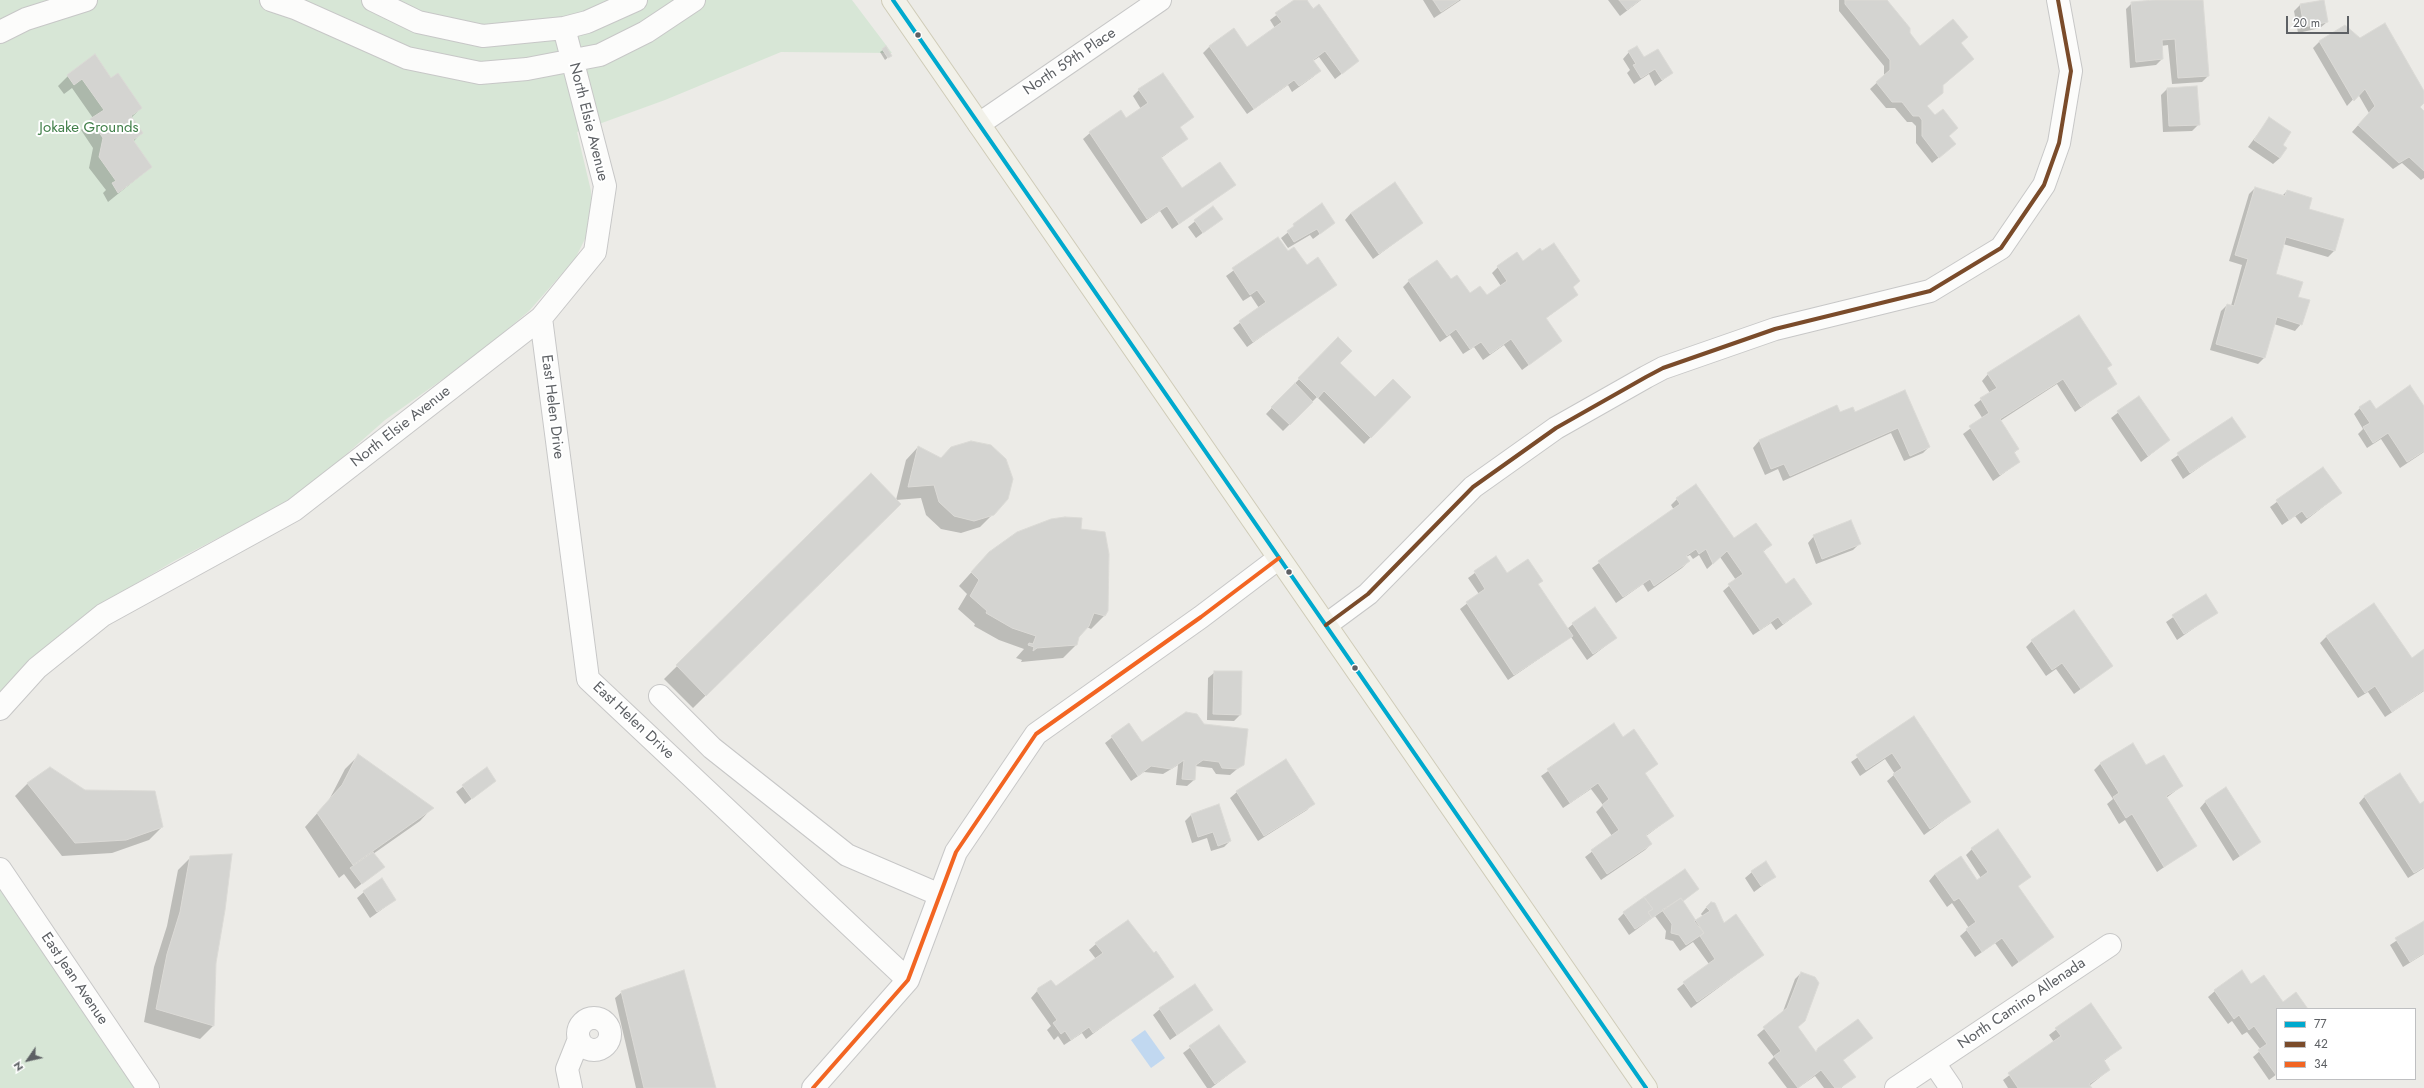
<!DOCTYPE html>
<html>
<head>
<meta charset="utf-8">
<style>
	body { margin:0 }
	#map { position:relative; width:2424px; height:1088px; overflow:hidden; background:#ecebe7; font-family:Jost,sans-serif }
	canvas { display:block }
	.legend { position:absolute; left:2276px; top:1008px; width:140px; height:72px; box-sizing:border-box; background:#fff; border:1px solid #bebfc1; margin:0; padding:5px 7px; list-style:none; font-size:12px; color:#5d6064 }
	.legend li { display:flex; align-items:center; gap:8px; height:20px }
	.legend b { width:20px; border:1px solid #bebfc1 }
	.north { position:absolute; left:8px; top:1040px; width:40px; height:40px; -webkit-text-stroke:3px #fff; paint-order:stroke; rotate:236deg; font-size:11px; font-weight:700; line-height:16px; text-align:center; color:#5d6064 }
	.north::after { content:''; display:block; margin:auto; width:14px; height:18px; background:#5d6064; clip-path:polygon(50% 0,100% 100%,50% 72%,0 100%) }
	.scale { position:absolute; left:2286px; top:16px; width:63px; height:18px; box-sizing:border-box; border:2px solid #5d6064; border-top:0; padding-left:5px; font-size:12px; line-height:14px; white-space:nowrap; color:#5d6064; -webkit-text-stroke:3px #fff; paint-order:stroke }
</style>
</head>
<body>
<div id="map">
<canvas width="2424" height="1088"></canvas>
<ul class="legend">
<li><b style="height:5px;background:#00a9ce"></b>77</li>
<li><b style="height:5px;background:#7a4b2a"></b>42</li>
<li><b style="height:5px;background:#f26522"></b>34</li>
</ul>
<div class="north">N</div>
<div class="scale">20 m</div>
</div>
<script>
const c = document.querySelector('canvas').getContext('2d');
c.lineJoin = 'round';
function fill(path, color) { c.fillStyle = color; c.fill(path, 'evenodd'); }
const shape = rows => new Path2D(rows.map(r => 'M' + r).join(''));
function strokePath(path, color, width, dash) { c.strokeStyle = color; c.lineWidth = width; c.lineCap = dash ? 'butt' : 'round'; c.setLineDash(dash || []); c.stroke(path); }
function drawText(font, color, halo, rows, align = 'center') {
  c.font = font + ' Jost,sans-serif'; c.lineWidth = 4; c.setLineDash([]); c.textBaseline = 'middle'; c.strokeStyle = halo; c.fillStyle = color; for (const [text, x, y, turn = 0] of rows) {
    c.save(); c.translate(x, y); c.rotate((+turn || 0) * Math.PI / 180); c.textAlign = isNaN(turn) ? turn : align; if (halo) c.strokeText(text, 0, 0); c.fillText(text, 0, 0); c.restore();
  }
}
fill(shape([
	[0,0,852,0,892,53,781,52,665,100,577,132,591,191,592,213,587,235,575,259,529,311,477,355,385,420,308,488,281,505,174,561,97,607,0,694],
	[0,890,89,1016,136,1088,0,1088]
]), '#d7e6d6');
fill(shape([
	[1145,1030,1165,1058,1151,1068,1131,1040]
]), '#c1d8f0');
fill(shape([
	[1296,0,1306,0,1358,61,1335,79,1319,57,1313,61,1319,71,1313,77,1292,92,1288,85,1247,114,1203,53,1210,46,1247,48,1275,28,1270,20],
	[1423,0,1461,0,1434,18],
	[1608,0,1641,0,1620,16],
	[1839,0,1886,0,1920,47,1960,43,1973,59,1942,86,1942,93,1927,106,1955,144,1932,163,1916,143,1916,126,1912,122,1907,122,1895,108,1886,108,1870,89,1884,76,1884,66,1839,11],
	[2168,0,2202,0,2208,76,2202,82,2172,84,2168,45,2161,46,2162,59,2156,65,2130,68,2126,9,2132,3],
	[2323,0,2327,22,2320,28,2298,33,2294,11,2300,5],
	[2320,41,2424,93,2424,102,2419,107,2424,112,2424,178,2421,180,2402,163,2393,169,2352,132,2369,113,2358,94,2347,106,2313,48],
	[883,50,891,55,885,60,880,52],
	[1629,52,1644,59,1672,73,1655,86,1649,74,1634,84,1627,73,1630,70,1623,59],
	[68,76,110,79,141,108,131,118,141,133,133,142,151,167,108,202,103,193,106,190,89,168,93,148,81,130,93,118,72,88,64,94,58,86],
	[2167,89,2199,124,2192,131,2163,132,2161,95],
	[1139,90,1192,117,1179,128,1187,139,1161,158,1182,189,1234,185,1172,229,1160,211,1141,224,1083,139,1090,133,1126,119,1141,109,1133,96],
	[2269,119,2280,158,2273,164,2248,147],
	[2255,188,2282,196,2287,191,2308,209,2343,220,2334,251,2328,257,2283,244,2275,275,2297,297,2301,324,2295,331,2274,324,2264,358,2258,364,2210,350,2221,311,2227,305,2231,306,2242,265,2229,261,2249,194],
	[1322,205,1334,223,1313,239,1310,235,1288,248,1281,238],
	[1213,207,1221,219,1196,238,1188,227],
	[1351,213,1422,223,1373,259,1345,220],
	[1278,238,1288,252,1335,284,1247,347,1233,328,1259,308,1251,296,1243,301,1226,276],
	[1523,262,1579,281,1572,288,1577,295,1545,319,1561,341,1522,370,1504,345,1483,360,1474,347,1463,354,1450,335,1440,342,1403,287,1409,281,1450,280,1470,295,1486,297,1501,286,1492,273,1498,267],
	[1338,338,1339,363,1375,399,1410,397,1364,444,1317,397,1283,431,1266,414],
	[2110,365,2106,369,2115,384,2075,412,2057,384,2000,421,2018,449,2014,453,2019,462,1993,481,1963,434,1983,419,1974,405,1990,393,1982,381,1988,374],
	[1904,392,1929,447,1923,453,1904,461,1891,433,1783,481,1778,469,1765,475,1753,448,1759,441,1837,407,1840,414,1855,414],
	[2138,397,2169,440,2141,462,2111,418],
	[2360,408,2376,411,2424,408,2424,452,2400,468,2381,439,2367,448,2358,434,2363,429,2354,414],
	[2232,418,2244,436,2183,479,2171,460],
	[918,447,941,459,993,514,980,527,961,533,941,529,926,515,921,498,896,500,906,460],
	[2323,468,2341,493,2301,524,2295,516,2282,525,2270,507],
	[871,474,899,504,693,708,664,679],
	[1677,499,1734,540,1770,545,1763,552,1786,585,1811,604,1776,630,1771,623,1753,635,1723,591,1736,580,1720,557,1707,569,1699,555,1693,559,1690,555,1686,557,1689,561,1682,568,1648,592,1643,584,1616,603,1592,568,1674,510,1671,505],
	[1080,530,1104,616,1091,629,1087,627,1078,636,1076,645,1063,658,1021,662,1022,660,1016,658,1024,649,999,640,974,626,975,624,958,609,967,594,959,586,977,566],
	[1814,536,1859,544,1853,550,1816,564,1808,543],
	[1495,558,1507,575,1542,580,1537,585,1567,629,1573,624,1616,638,1587,660,1571,637,1508,680,1460,609,1479,594,1468,578],
	[2206,595,2217,612,2177,640,2166,622],
	[2327,636,2411,659,2424,651,2424,691,2385,717,2368,692,2358,698,2320,643],
	[2032,641,2112,666,2074,694,2056,669,2046,676,2026,647],
	[1215,672,1240,715,1234,721,1207,720,1208,678],
	[1914,718,1970,801,1924,835,1887,781,1895,774,1885,759,1860,776,1851,762],
	[1129,724,1142,743,1203,725,1243,764,1230,775,1216,774,1212,768,1195,766,1194,780,1187,786,1176,785,1178,765,1163,774,1144,772,1131,781,1105,743],
	[1614,725,1623,738,1657,764,1644,774,1673,816,1646,836,1651,844,1645,850,1601,880,1585,857,1612,836,1596,812,1603,805,1591,789,1563,808,1541,776],
	[358,756,432,808,420,821,373,854,383,867,355,889,344,874,339,878,305,827,329,800,345,769],
	[2101,763,2146,767,2182,786,2166,798,2195,846,2157,872,2125,820,2119,824,2107,804,2113,799,2094,770],
	[486,769,495,781,465,804,456,792],
	[28,783,162,827,149,840,112,853,62,856,15,796],
	[1237,792,1313,803,1307,810,1258,841,1230,798],
	[2365,796,2419,805,2424,802,2424,868,2408,878,2359,803],
	[2206,801,2260,842,2233,861,2200,808],
	[1218,805,1230,841,1224,847,1211,851,1207,838,1192,843,1185,821,1191,815],
	[1972,849,2029,877,2017,887,2052,937,2012,967,1995,943,1975,957,1960,936,1969,928,1952,903,1947,907,1929,881,1935,874,1977,881,1981,878,1966,855],
	[191,857,215,963,213,1026,200,1039,144,1022,154,967,167,926,178,870],
	[1752,872,1774,877,1754,892,1745,878],
	[1698,889,1682,902,1696,921,1703,917,1701,914,1709,904,1723,924,1763,955,1691,1008,1677,989,1709,964,1693,942,1680,951,1673,941,1665,939,1666,931,1655,916,1629,935,1618,919,1624,913],
	[364,892,395,900,370,918,357,898],
	[2424,922,2424,954,2403,967,2390,945],
	[1096,944,1172,976,1086,1039,1082,1033,1064,1045,1058,1036,1054,1040,1047,1030,1051,1026,1031,998,1039,989,1056,987,1096,959,1089,950],
	[1801,973,1797,1028,1814,1056,1871,1038,1842,1061,1854,1076,1841,1088,1824,1088,1815,1076,1798,1088,1787,1088,1768,1063,1774,1057,1757,1035,1782,1014,1795,979],
	[2251,985,2283,1004,2307,1009,2277,1009,2277,1074,2269,1080,2253,1057,2261,1050,2247,1032,2242,1035,2232,1021,2228,1024,2208,997,2215,991],
	[622,992,715,1088,636,1088,615,998],
	[2090,1004,2120,1048,2104,1061,2109,1070,2089,1086,2090,1088,2008,1088,2003,1080,2054,1042,2049,1035],
	[1160,1009,1212,1010,1170,1040,1153,1015],
	[1219,1026,1245,1062,1211,1088,1207,1088,1183,1053]
]), '#0003');
const building = shape([
	[1294,0,1307,0,1313,9,1319,4,1359,61,1342,74,1325,51,1313,60,1321,71,1299,86,1294,80,1254,109,1209,46,1234,28,1247,47,1282,22,1275,13,1294,0],
	[1433,0,1459,0,1441,12,1433,0],
	[1619,0,1640,0,1627,10,1619,0],
	[1845,0,1887,0,1910,28,1910,33,1920,46,1953,19,1968,37,1961,43,1974,59,1943,85,1943,93,1927,106,1935,115,1943,109,1958,128,1949,136,1956,144,1939,158,1922,136,1922,120,1919,116,1913,116,1902,102,1892,102,1876,82,1890,70,1890,60,1845,4,1845,0],
	[2154,0,2203,0,2209,76,2178,78,2175,39,2162,40,2163,59,2136,62,2131,2,2154,0],
	[2324,0,2328,22,2304,27,2300,4,2324,0],
	[2385,23,2424,91,2424,103,2420,107,2424,111,2424,171,2409,157,2399,163,2358,125,2375,106,2365,89,2354,101,2319,41,2345,25,2360,38,2385,23],
	[886,46,892,56,888,58,882,49,886,46],
	[1637,46,1644,57,1658,49,1673,73,1662,80,1655,69,1641,78,1633,65,1636,64,1628,51,1637,46],
	[95,54,111,78,118,73,142,108,131,116,143,133,133,140,152,167,118,193,112,183,116,181,99,157,103,138,90,119,104,110,82,79,74,85,67,75,95,54],
	[1163,73,1194,117,1180,127,1188,139,1161,157,1182,188,1220,162,1236,185,1179,224,1167,206,1147,219,1089,132,1121,110,1126,118,1148,103,1138,89,1163,73],
	[2197,86,2200,125,2169,126,2167,88,2197,86],
	[2269,117,2291,132,2283,145,2287,148,2280,158,2254,140,2269,117],
	[1395,182,1423,223,1379,254,1351,213,1395,182],
	[2255,187,2285,196,2287,190,2312,198,2309,209,2344,219,2335,251,2286,237,2276,274,2303,282,2298,297,2310,300,2302,325,2277,317,2265,358,2216,344,2227,304,2234,306,2248,259,2235,255,2255,187],
	[1322,203,1335,223,1320,234,1317,229,1294,242,1287,231,1294,226,1293,224,1322,203],
	[1213,206,1223,219,1203,233,1194,220,1213,206],
	[1278,237,1288,251,1294,247,1307,265,1318,257,1337,285,1253,342,1239,321,1266,302,1257,290,1250,295,1232,268,1278,237],
	[1554,243,1580,281,1573,287,1578,295,1546,318,1562,341,1529,365,1511,339,1490,354,1481,342,1470,349,1456,329,1447,336,1408,280,1437,260,1451,279,1457,275,1470,293,1480,286,1487,295,1507,281,1497,266,1517,252,1523,261,1540,248,1542,251,1554,243],
	[2079,315,2112,365,2107,368,2117,384,2081,407,2063,379,2000,419,2019,449,2014,452,2020,462,2000,475,1969,426,1989,413,1980,398,1997,388,1987,373,2079,315],
	[1338,337,1352,351,1340,363,1375,397,1393,379,1411,397,1371,438,1324,391,1318,398,1298,378,1338,337],
	[1295,383,1313,402,1290,425,1271,407,1295,383],
	[2410,385,2424,406,2424,451,2407,462,2388,433,2373,443,2363,427,2370,423,2359,407,2370,400,2376,409,2410,385],
	[1905,390,1930,447,1910,456,1898,428,1790,476,1784,464,1771,469,1759,440,1837,405,1840,412,1853,407,1855,412,1905,390],
	[2139,396,2170,440,2148,456,2117,411,2139,396],
	[2232,417,2246,437,2190,473,2177,453,2232,417],
	[971,441,991,445,1006,459,1013,479,1008,499,994,515,974,521,954,516,939,502,934,485,908,487,918,446,941,458,951,447,971,441],
	[2323,467,2342,493,2307,518,2302,511,2289,520,2276,500,2323,467],
	[871,473,901,504,706,696,676,665,871,473],
	[1696,484,1734,538,1756,523,1772,545,1763,551,1786,584,1794,578,1812,604,1783,624,1778,617,1760,630,1728,584,1743,574,1727,551,1713,564,1706,549,1699,554,1696,549,1686,556,1690,561,1654,586,1650,579,1623,597,1598,561,1680,504,1676,498,1696,484],
	[1065,517,1082,518,1081,529,1105,532,1109,554,1108,611,1105,616,1094,613,1089,626,1079,637,1077,645,1037,648,1033,651,1034,647,1028,645,1029,643,1033,644,1036,636,1012,628,986,613,987,611,970,596,979,580,971,572,989,552,1017,532,1051,519,1065,517],
	[1851,520,1861,544,1822,559,1813,535,1851,520],
	[1496,556,1507,573,1528,559,1543,581,1538,584,1573,636,1514,675,1466,602,1485,589,1474,571,1496,556],
	[2206,594,2218,613,2184,634,2172,615,2206,594],
	[2374,603,2412,658,2424,649,2424,690,2392,712,2375,686,2365,693,2326,636,2374,603],
	[1595,607,1617,638,1593,654,1572,623,1595,607],
	[2074,610,2113,666,2081,689,2062,663,2052,670,2031,640,2074,610],
	[1214,671,1242,671,1241,715,1213,714,1214,671],
	[1186,712,1197,714,1204,724,1248,729,1244,765,1237,769,1222,768,1219,762,1203,760,1196,765,1195,780,1182,779,1184,760,1171,769,1151,766,1138,776,1111,736,1129,723,1142,742,1186,712],
	[1914,716,1971,802,1930,829,1893,774,1902,768,1892,753,1866,770,1856,755,1914,716],
	[1614,723,1623,737,1634,729,1658,764,1645,773,1674,816,1646,835,1652,844,1607,874,1591,850,1619,830,1602,805,1609,799,1598,783,1570,803,1547,769,1614,723],
	[2133,743,2146,765,2164,755,2183,786,2166,796,2197,846,2164,867,2132,814,2126,818,2113,797,2119,793,2100,763,2133,743],
	[358,754,434,808,353,865,317,813,342,785,358,754],
	[1286,759,1315,804,1264,836,1236,791,1286,759],
	[50,767,85,790,155,791,163,827,126,840,75,843,27,783,50,767],
	[487,767,496,781,472,799,462,785,487,767],
	[2400,773,2420,804,2424,801,2424,867,2414,873,2364,796,2400,773],
	[2226,787,2261,842,2240,856,2205,801,2226,787],
	[1219,804,1231,841,1218,846,1213,832,1198,837,1191,814,1219,804],
	[1998,829,2031,877,2018,886,2054,937,2019,962,2002,938,1982,952,1966,929,1976,922,1959,898,1954,901,1935,874,1961,856,1977,880,1988,872,1971,848,1998,829],
	[373,852,385,867,362,884,350,868,373,852],
	[232,854,225,910,216,963,214,1026,156,1009,167,954,180,912,190,856,232,854],
	[1766,861,1776,877,1761,886,1751,871,1766,861],
	[1685,869,1699,889,1683,901,1681,898,1652,918,1648,912,1653,909,1644,897,1685,869],
	[382,878,396,900,377,912,363,891,382,878],
	[1644,897,1653,909,1648,912,1652,918,1635,929,1623,912,1644,897],
	[1681,898,1704,933,1686,945,1679,935,1671,933,1672,924,1662,910,1681,898],
	[1711,902,1715,903,1724,923,1736,914,1764,955,1697,1002,1683,982,1715,959,1700,936,1704,933,1694,921,1710,911,1706,907,1711,902],
	[1128,920,1154,953,1156,951,1174,977,1093,1033,1089,1027,1071,1040,1065,1031,1061,1034,1053,1023,1057,1020,1037,991,1038,988,1051,980,1056,986,1103,953,1095,943,1128,920],
	[2424,921,2424,953,2410,962,2395,938,2424,921],
	[684,970,716,1088,644,1088,621,991,684,970],
	[2242,970,2251,984,2264,975,2283,1002,2296,992,2308,1009,2277,1009,2276,1075,2258,1050,2267,1044,2254,1026,2249,1030,2239,1015,2234,1019,2214,990,2242,970],
	[1801,972,1815,977,1819,983,1805,1021,1798,1027,1816,1052,1818,1048,1858,1019,1873,1038,1843,1060,1856,1077,1840,1088,1835,1088,1821,1070,1798,1088,1774,1056,1781,1051,1763,1027,1787,1008,1801,972],
	[1195,984,1213,1010,1177,1035,1159,1008,1195,984],
	[2091,1003,2122,1048,2104,1060,2110,1070,2089,1084,2092,1088,2018,1088,2008,1073,2061,1036,2055,1028,2091,1003],
	[1219,1025,1246,1062,1215,1084,1189,1046,1219,1025]
]);
fill(building, '#d4d4d1');
strokePath(building, '#dbdad6', 1);
const minor = shape([
	[271,0,295,8,407,58,480,73,527,69,600,55,646,32,694,0],
	[373,0,418,22,483,36,564,28,587,22,636,0],
	[0,32,26,19,86,0],
	[979,124,1160,0],
	[541,318,588,679,908,980],
	[1326,625,1368,594,1473,487,1556,428,1646,377,1663,368,1775,329,1930,291,2001,248,2044,185,2059,143,2071,71,2058,0],
	[660,696,712,748,847,855,940,895],
	[0,709,37,668,103,615,294,510,541,318,595,252,605,186,564,28],
	[0,869,148,1088],
	'578 1034a16 16 0 1 1 32 0a16 16 0 1 1-32 0Z',
	[1934,1063,1951,1088],
	[571,1088,567,1069,579,1039],
	[813,1088,908,980,956,852,1036,734,1201,617,1279,558],
	[1896,1088,2110,945]
]);
const major = shape([
	[893,0,1646,1088]
]);
strokePath(minor, '#c7c7c7', 24);
strokePath(major, '#d0ccb8', 24);
strokePath(minor, '#fcfcfb', 22);
strokePath(major, '#f2f1e9', 22);
strokePath(shape([
	[893,0,1646,1088]
]), '#00a9ce', 4);
strokePath(shape([
	[1326,625,1368,594,1473,487,1556,428,1646,377,1663,368,1775,329,1930,291,2001,248,2044,185,2059,143,2071,71,2058,0]
]), '#7a4b2a', 4);
strokePath(shape([
	[813,1088,908,980,956,852,1036,734,1201,617,1279,558]
]), '#f26522', 4);
for (const [x, y, r, color] of [
	[918,35,3.5,"#5d6064"],
	[1289,572,3.5,"#5d6064"],
	[1355,668,3.5,"#5d6064"]
]) { const dot = new Path2D(); dot.arc(x, y, r, 0, 2 * Math.PI); c.fillStyle = color; c.fill(dot); strokePath(dot, '#fff', 1.5); }
drawText('15px', '#5d6064', '#fff', [
	["North 59th Place",1070,62,-34],
	["North Elsie Avenue",588,122,76],
	["East Helen Drive",552,407,83],
	["North Elsie Avenue",401,427,-38],
	["East Helen Drive",633,721,43],
	["East Jean Avenue",74,979,56],
	["North Camino Allenada",2022,1004,-34]
]);
drawText('15px', '#417f49', '#fff', [
	["Jokake Grounds",89,128]
]);
</script>
</body>
</html>
